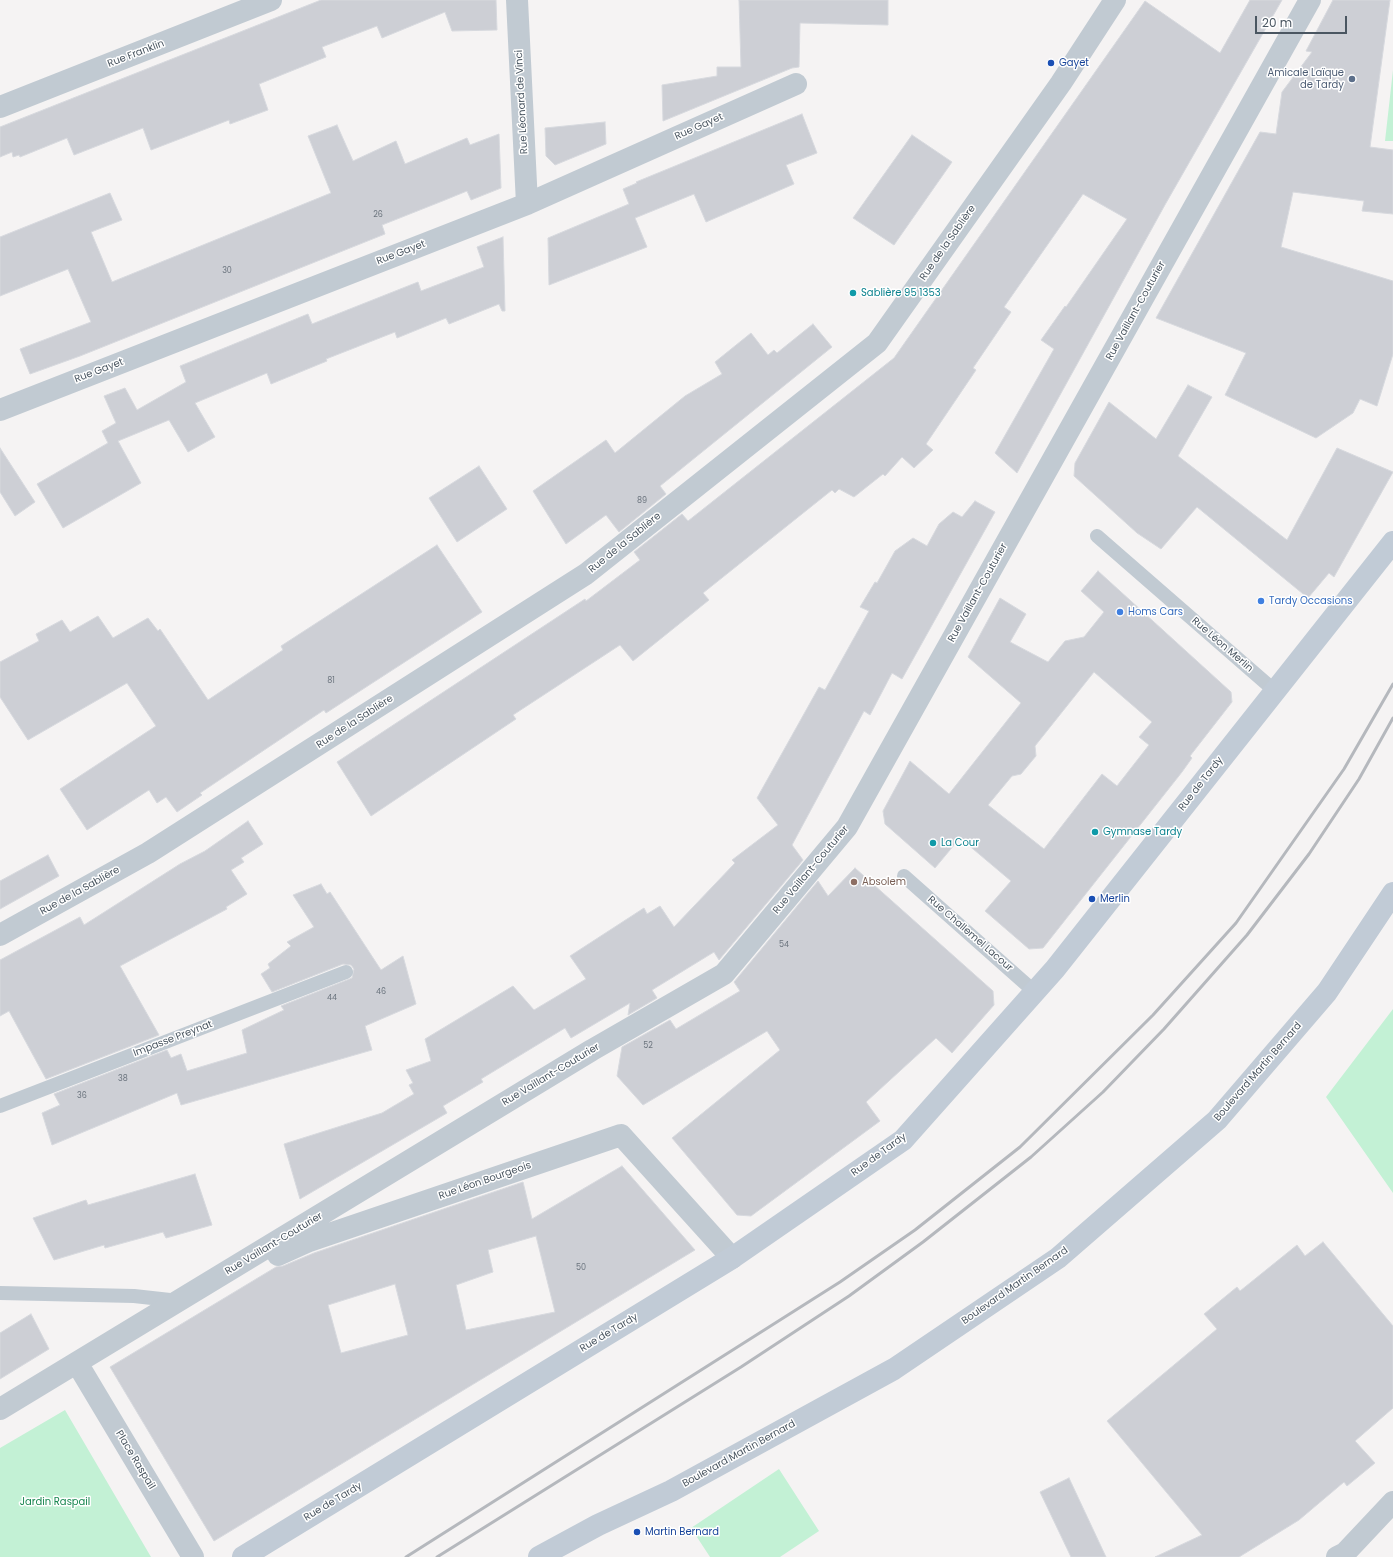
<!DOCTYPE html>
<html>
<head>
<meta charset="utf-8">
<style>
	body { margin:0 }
	#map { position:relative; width:1393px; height:1557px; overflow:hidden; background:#f5f3f3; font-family:Poppins,sans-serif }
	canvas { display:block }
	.scale { position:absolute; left:1255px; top:16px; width:92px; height:18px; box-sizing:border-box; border:2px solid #4a5661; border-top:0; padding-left:5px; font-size:12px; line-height:14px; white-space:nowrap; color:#4a5661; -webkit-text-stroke:3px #fff; paint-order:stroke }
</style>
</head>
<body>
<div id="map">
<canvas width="1393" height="1557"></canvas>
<div class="scale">20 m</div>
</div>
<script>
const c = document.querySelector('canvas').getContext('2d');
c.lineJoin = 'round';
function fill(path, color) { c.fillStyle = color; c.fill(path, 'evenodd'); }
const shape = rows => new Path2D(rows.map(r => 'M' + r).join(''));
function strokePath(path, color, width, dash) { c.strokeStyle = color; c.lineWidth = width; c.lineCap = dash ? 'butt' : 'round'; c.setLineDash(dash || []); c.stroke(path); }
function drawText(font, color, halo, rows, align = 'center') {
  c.font = font + ' Poppins,sans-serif'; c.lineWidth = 3; c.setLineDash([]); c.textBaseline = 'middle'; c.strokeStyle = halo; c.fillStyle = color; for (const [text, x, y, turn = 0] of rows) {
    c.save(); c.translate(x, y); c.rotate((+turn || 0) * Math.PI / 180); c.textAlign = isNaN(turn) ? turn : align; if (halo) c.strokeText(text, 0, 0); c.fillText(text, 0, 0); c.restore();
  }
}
fill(shape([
	[1393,70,1393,141,1385,141],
	[1393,1009,1393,1193,1326,1097],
	[65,1410,151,1557,0,1557,0,1448],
	[779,1469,819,1531,780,1557,710,1557,691,1528]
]), '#c3f1d5');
const building = shape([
	[321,0,496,0,497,30,452,31,445,12,382,38,377,26,322,47,326,57,259,84,268,110,230,124,229,120,151,150,143,128,74,155,67,138,20,157,19,155,13,157,12,152,0,157,0,127,321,0],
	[739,0,888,0,888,25,800,23,799,67,792,68,663,121,662,85,717,76,717,67,741,67,739,0],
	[1250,0,1282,0,1166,203,1017,473,995,453,1054,349,1041,340,1065,306,1066,307,1127,219,1083,194,1004,307,1011,312,973,368,976,370,926,444,933,450,914,468,902,457,885,476,883,474,854,497,839,489,835,493,832,490,703,593,709,600,633,661,620,645,513,715,516,719,371,816,337,762,585,599,586,601,640,560,634,552,682,514,688,521,894,358,1145,1,1220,53,1250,0],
	[1333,0,1390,0,1370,147,1393,150,1393,214,1362,211,1364,201,1293,192,1281,247,1393,281,1393,354,1377,406,1360,399,1353,413,1316,438,1225,395,1246,353,1156,318,1260,132,1276,134,1282,92,1312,52,1306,51,1333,0],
	[802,114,817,153,786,165,794,184,706,222,694,194,635,218,647,247,549,285,548,238,629,204,623,189,637,183,636,182,802,114],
	[605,122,606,144,555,165,546,156,545,128,605,122],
	[337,125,353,161,396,141,405,164,467,138,470,145,499,134,501,188,471,200,467,191,445,200,382,225,385,234,80,356,30,374,20,349,91,322,68,269,0,296,0,237,110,193,122,220,91,232,112,282,331,193,308,136,337,125],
	[912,135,952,162,894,245,853,218,912,135],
	[503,237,505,311,502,311,499,304,449,324,446,318,397,338,395,332,326,359,327,361,271,384,267,373,195,403,215,437,188,452,169,420,118,441,141,483,63,528,37,484,108,443,102,431,116,423,104,396,125,388,137,410,186,382,180,366,308,314,312,324,418,282,421,291,484,267,477,247,503,237],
	[813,324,832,347,660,486,666,494,619,532,606,515,566,544,533,491,606,440,615,453,685,396,722,374,715,362,751,333,768,355,774,350,777,353,813,324],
	[1188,385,1212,397,1178,456,1287,540,1337,448,1393,472,1334,577,1329,573,1308,598,1197,507,1161,549,1137,533,1074,476,1075,463,1109,402,1156,439,1188,385],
	[0,448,35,502,15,516,0,492,0,448],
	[479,466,507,509,457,542,429,498,479,466],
	[975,501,995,512,902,679,892,673,870,715,864,711,792,845,803,860,719,960,714,952,652,990,657,998,628,1015,630,1003,571,1038,565,1028,481,1079,483,1082,443,1106,447,1113,300,1199,284,1144,382,1113,414,1094,409,1085,413,1083,406,1070,431,1061,425,1039,513,986,534,1010,586,979,570,956,644,908,647,914,660,906,674,927,735,863,732,860,778,825,757,798,819,687,825,690,869,611,860,607,875,582,877,583,895,551,913,538,927,546,939,524,953,512,962,517,975,501],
	[437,545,482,612,326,713,324,710,200,793,202,795,177,812,166,797,157,803,149,790,87,830,60,789,156,726,127,683,28,740,0,697,0,662,39,641,36,634,62,620,70,632,98,616,113,638,148,618,158,631,160,629,208,700,283,650,281,646,437,545],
	[1098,571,1231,692,1232,702,1190,756,1192,758,1182,772,1043,948,1029,949,985,911,1011,881,960,838,935,868,885,824,883,811,910,761,949,794,1021,703,968,657,1000,598,1026,614,1010,642,1048,662,1065,641,1084,637,1104,612,1081,591,1098,571],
	[1094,672,1152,722,1139,737,1149,745,1117,786,1102,774,1044,849,988,805,1012,776,1021,774,1036,756,1035,746,1094,672],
	[248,821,263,844,241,858,244,862,231,870,247,894,226,907,227,909,120,966,159,1035,46,1079,9,1011,0,1016,0,960,80,917,84,925,180,864,205,851,248,821],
	[48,855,59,876,0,909,0,881,48,855],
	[855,868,993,991,994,1005,952,1053,936,1038,866,1102,880,1121,751,1216,737,1215,672,1138,780,1050,767,1031,643,1105,617,1076,622,1047,670,1020,676,1029,740,991,734,982,818,881,828,896,855,868],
	[321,884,327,894,330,892,381,970,403,956,416,1004,365,1026,372,1050,181,1105,177,1093,52,1145,42,1113,60,1105,54,1094,167,1050,171,1058,181,1054,187,1071,247,1053,242,1030,284,1010,281,1006,352,978,354,969,351,965,343,964,272,992,261,974,270,968,268,964,291,946,287,942,314,927,293,895,321,884],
	[622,1166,695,1250,214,1541,110,1367,276,1267,283,1266,314,1253,523,1182,532,1219,622,1166],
	[536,1236,555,1312,466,1330,456,1285,493,1272,488,1250,536,1236],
	[395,1284,408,1335,341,1353,328,1305,395,1284],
	[195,1174,212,1225,166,1238,163,1232,105,1248,104,1245,54,1260,33,1218,86,1200,88,1205,195,1174],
	[1323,1242,1393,1326,1393,1408,1355,1441,1375,1463,1347,1486,1344,1482,1299,1520,1239,1557,1155,1557,1202,1535,1107,1421,1217,1329,1204,1314,1237,1287,1240,1291,1297,1245,1305,1256,1323,1242],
	[31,1314,49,1349,0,1379,0,1333,31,1314],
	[1069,1478,1106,1557,1071,1557,1040,1492,1069,1478]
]);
fill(building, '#cdcfd5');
strokePath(building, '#d7d9de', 1);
strokePath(shape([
	[1097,536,1275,691],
	[904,876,1036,993],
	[0,1106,346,972],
	[0,1293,134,1296,179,1301]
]), '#c1cad2', 14);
strokePath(shape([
	[517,0,527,204],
	[0,107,271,0],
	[0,410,527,204,796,84],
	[0,935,148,853,586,574,877,343,1061,83,1115,0],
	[278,1255,309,1241,621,1135,732,1258],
	[77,1363,193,1557],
	[0,1409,592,1050,724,974,847,827,1310,0],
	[1337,1557,1345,1553,1393,1502]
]), '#c1cad2', 22);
strokePath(shape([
	[243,1557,732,1258,903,1140,1055,969,1393,542],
	[539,1557,598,1525,671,1491,894,1369,1058,1258,1217,1120,1327,992,1393,893]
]), '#c1cbd6', 22);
strokePath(shape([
	[406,1557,840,1282,915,1230,1020,1147,1153,1015,1236,923,1344,769,1393,684],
	[437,1557,741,1367,849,1296,923,1242,1031,1157,1103,1092,1164,1029,1247,935,1309,854,1359,779,1393,718]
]), '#b5b8bd', 3);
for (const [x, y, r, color] of [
	[1051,63,4,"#1a4fb4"],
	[1352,79,4,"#5c6f8a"],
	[853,293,4,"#0f9aa8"],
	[1261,601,4,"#3f7fe0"],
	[1120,612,4,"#3f7fe0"],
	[1095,832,4,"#0f9aa8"],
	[933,843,4,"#0f9aa8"],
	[854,882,4,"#8d6e63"],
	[1092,899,4,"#1a4fb4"],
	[637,1532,4,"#1a4fb4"]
]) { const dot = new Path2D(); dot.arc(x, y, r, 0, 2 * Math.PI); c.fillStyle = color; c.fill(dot); strokePath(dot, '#fff', 1.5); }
drawText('8px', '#6b747e', null, [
	["26",378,215],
	["30",227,271],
	["89",642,501],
	["81",331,681],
	["54",784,945],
	["46",381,992],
	["44",332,998],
	["52",648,1046],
	["38",123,1079],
	["36",82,1096],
	["50",581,1268]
]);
drawText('10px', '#4a5661', '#fff', [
	["Rue Franklin",136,54,-21],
	["Rue Léonard de Vinci",522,102,-93],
	["Rue Gayet",699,127,-24],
	["Rue de la Sablière",948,243,-55],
	["Rue Gayet",401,253,-21],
	["Rue Vaillant-Couturier",1136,311,-61],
	["Rue Gayet",99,371,-21],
	["Rue de la Sablière",625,543,-39],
	["Rue Vaillant-Couturier",978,593,-61],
	["Rue Léon Merlin",1222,645,41],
	["Rue de la Sablière",355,722,-33],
	["Rue de Tardy",1201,784,-52],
	["Rue Vaillant-Couturier",811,870,-50],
	["Rue de la Sablière",80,891,-29],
	["Rue Challemel Lacour",970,934,41],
	["Impasse Preynat",173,1039,-21],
	["Boulevard Martin Bernard",1258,1072,-49],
	["Rue Vaillant-Couturier",551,1075,-31],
	["Rue de Tardy",879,1155,-36],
	["Rue Léon Bourgeois",485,1181,-19],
	["Rue Vaillant-Couturier",274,1244,-31],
	["Boulevard Martin Bernard",1015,1286,-35],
	["Rue de Tardy",609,1333,-31],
	["Boulevard Martin Bernard",739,1454,-29],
	["Place Raspail",135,1460,59],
	["Rue de Tardy",333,1502,-31]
]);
drawText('10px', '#164399', '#fff', [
	["Gayet",1059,63],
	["Merlin",1100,899],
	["Martin Bernard",645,1532]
], 'left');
drawText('10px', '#4e5e75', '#fff', [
	["Amicale Laïque",1344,73],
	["de Tardy",1344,85]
], 'right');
drawText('10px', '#0d838f', '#fff', [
	["Sablière 95 1353",861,293],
	["Gymnase Tardy",1103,832],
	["La Cour",941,843]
], 'left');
drawText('10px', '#366cbe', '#fff', [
	["Tardy Occasions",1269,601],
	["Homs Cars",1128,612]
], 'left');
drawText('10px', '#785e54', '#fff', [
	["Absolem",862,882]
], 'left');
drawText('10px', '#17864f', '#fff', [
	["Jardin Raspail",55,1502]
]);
</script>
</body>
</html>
